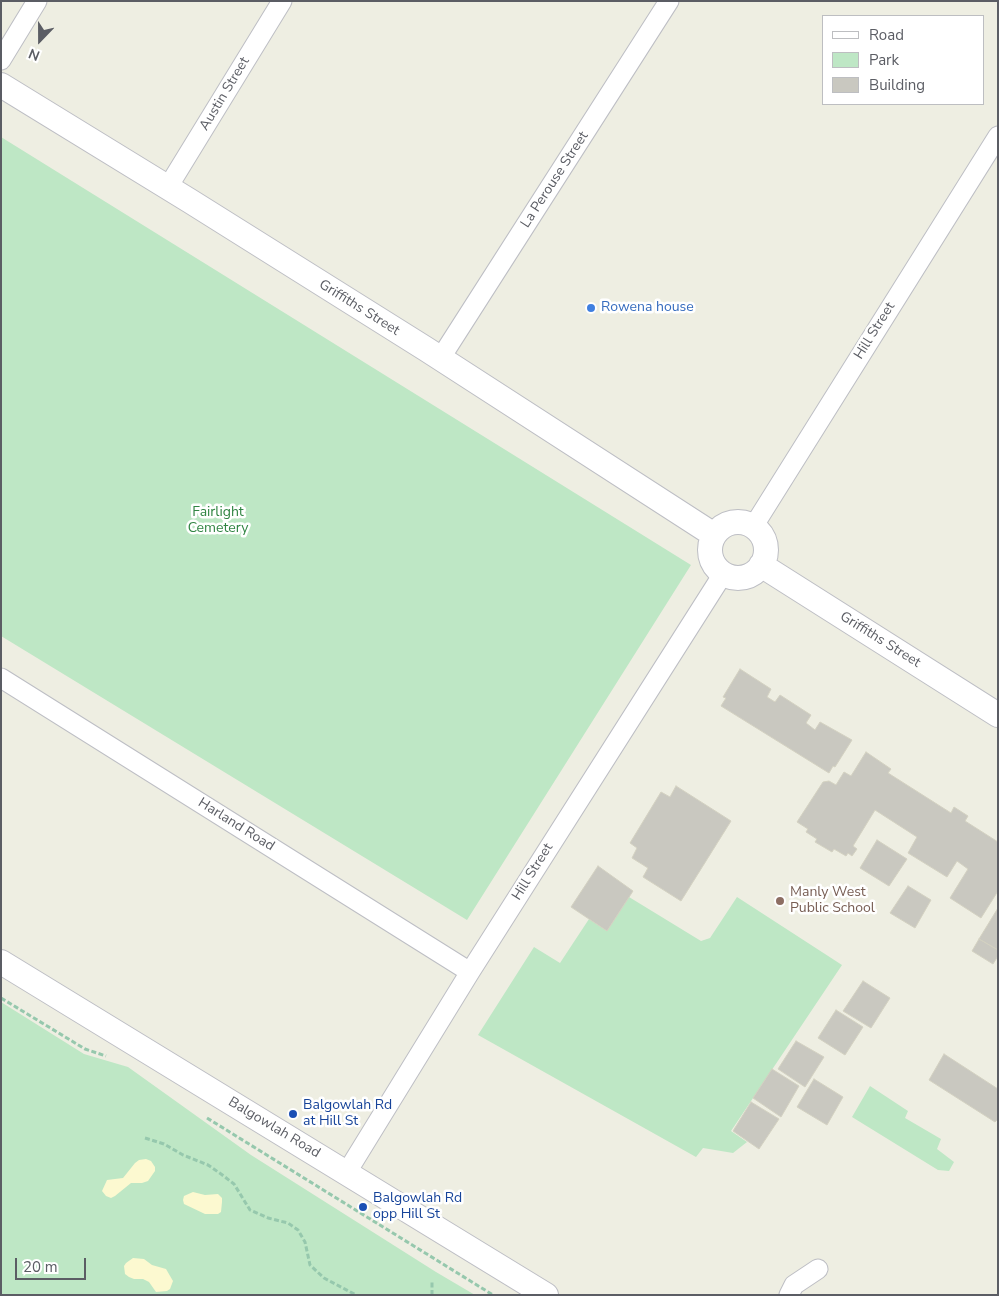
<!DOCTYPE html>
<html>
<head>
<meta charset="utf-8">
<style>
	body { margin:0 }
	#map { position:relative; width:999px; height:1296px; overflow:hidden; background:#eeeee2; font-family:"Nunito Sans",sans-serif }
	canvas { display:block }
	.frame { position:absolute; inset:0; border:2px solid #5b5d64; pointer-events:none }
	.legend { position:absolute; left:822px; top:15px; width:162px; height:90px; box-sizing:border-box; background:#fff; border:1px solid #bdbec1; margin:0; padding:6px 9px; list-style:none; font-size:15px; color:#5b5d64 }
	.legend li { display:flex; align-items:center; gap:10px; height:25px }
	.legend b { width:25px; border:1px solid #bdbec1 }
	.north { position:absolute; left:15px; top:15px; width:50px; height:50px; -webkit-text-stroke:4px #fff; paint-order:stroke; rotate:202deg; font-size:14px; font-weight:700; line-height:20px; text-align:center; color:#5b5d64 }
	.north::after { content:''; display:block; margin:auto; width:18px; height:22px; background:#5b5d64; clip-path:polygon(50% 0,100% 100%,50% 72%,0 100%) }
	.scale { position:absolute; left:15px; top:1258px; width:71px; height:22px; box-sizing:border-box; border:2px solid #5b5d64; border-top:0; padding-left:6px; font-size:15px; line-height:18px; white-space:nowrap; color:#5b5d64; -webkit-text-stroke:4px #fff; paint-order:stroke }
</style>
</head>
<body>
<div id="map">
<canvas width="999" height="1296"></canvas>
<div class="frame"></div>
<ul class="legend">
<li><b style="height:6px;background:#fff"></b>Road</li>
<li><b style="height:14px;background:#bee7c5"></b>Park</li>
<li><b style="height:14px;background:#c9c8c0"></b>Building</li>
</ul>
<div class="north">N</div>
<div class="scale">20 m</div>
</div>
<script>
const c = document.querySelector('canvas').getContext('2d');
c.lineJoin = 'round';
function fill(path, color) { c.fillStyle = color; c.fill(path, 'evenodd'); }
const shape = rows => new Path2D(rows.map(r => 'M' + r).join(''));
function strokePath(path, color, width, dash) { c.strokeStyle = color; c.lineWidth = width; c.lineCap = dash ? 'butt' : 'round'; c.setLineDash(dash || []); c.stroke(path); }
function drawText(font, color, halo, rows, align = 'center') {
  c.font = font + ' "Nunito Sans",sans-serif'; c.lineWidth = 5; c.setLineDash([]); c.textBaseline = 'middle'; c.strokeStyle = halo; c.fillStyle = color; for (const [text, x, y, turn = 0] of rows) {
    c.save(); c.translate(x, y); c.rotate((+turn || 0) * Math.PI / 180); c.textAlign = isNaN(turn) ? turn : align; if (halo) c.strokeText(text, 0, 0); c.fillText(text, 0, 0); c.restore();
  }
}
fill(shape([
	[1,137,691,565,467,920,1,636],
	[629,897,701,941,710,938,737,897,842,965,731,1131,747,1142,733,1153,703,1148,696,1157,478,1035,534,947,560,963,589,919,607,931],
	[1,1002,84,1054,128,1067,251,1155,436,1272,475,1295,1,1295],
	[870,1086,908,1111,905,1118,941,1139,937,1149,954,1162,949,1171,938,1170,852,1117]
]), '#bee7c5');
fill(shape([
	[146,1159,151,1161,155,1167,155,1171,148,1181,142,1183,131,1183,115,1196,111,1198,106,1196,102,1191,107,1180,123,1178,135,1163,139,1160],
	[193,1192,205,1195,218,1194,222,1198,222,1202,221,1212,218,1214,205,1214,184,1204,183,1200,184,1196],
	[133,1258,144,1259,152,1265,166,1269,173,1281,170,1289,167,1291,156,1292,149,1282,143,1279,134,1279,129,1277,125,1274,124,1266,126,1263]
]), '#fcf9d0');
const building = shape([
	[740,669,771,689,767,697,775,702,780,695,811,715,806,723,815,730,820,722,852,740,835,767,833,766,829,773,721,706,726,698,723,697,740,669],
	[866,752,891,769,888,773,951,813,954,807,968,816,965,821,998,842,998,891,981,918,950,898,968,869,957,861,947,877,908,853,917,837,875,810,853,846,857,849,852,856,848,853,846,856,834,849,832,852,815,842,817,839,806,832,808,829,797,822,823,782,829,781,836,785,844,772,851,776,866,752],
	[676,786,731,821,681,901,643,877,648,868,632,858,637,848,630,843,661,792,670,797,676,786],
	[877,840,907,859,889,886,860,868,877,840],
	[598,866,633,891,607,931,571,907,598,866],
	[908,886,931,900,915,928,890,913,908,886],
	[998,908,998,950,979,939,998,908],
	[979,939,998,950,998,956,993,964,972,951,979,939],
	[863,981,890,998,871,1028,843,1011,863,981],
	[836,1010,863,1027,845,1055,818,1038,836,1010],
	[796,1041,824,1057,805,1087,778,1069,796,1041],
	[944,1054,998,1089,998,1119,995,1122,929,1080,944,1054],
	[772,1069,799,1086,781,1117,753,1098,772,1069],
	[814,1079,843,1097,827,1125,797,1107,814,1079],
	[751,1102,779,1119,759,1149,733,1131,751,1102]
]);
fill(building, '#c9c8c0');
strokePath(building, '#d3d1c1', 1);
const minor = shape([
	[1,60,37,1],
	[168,187,282,1],
	[440,359,669,1],
	[753,527,998,136],
	[1,678,470,972],
	[347,1172,470,972,723,574],
	[789,1295,794,1285,818,1269]
]);
const tertiary = shape([
	[1,85,190,201,426,349,714,535],
	'710 550a28 28 0 1 1 56 0a28 28 0 1 1-56 0Z',
	[761,565,998,715],
	[1,962,546,1295]
]);
strokePath(minor, '#bdbec4', 21);
strokePath(tertiary, '#bdbec4', 26);
strokePath(shape([
	[1,998,85,1049,106,1056],
	[207,1118,493,1295],
	[145,1138,164,1144,183,1155,208,1165,221,1174,234,1184,250,1210,268,1218,288,1223,298,1230,305,1242,310,1265,324,1278,356,1295],
	[432,1295,432,1280]
]), '#96c8ad', 3, [5, 2.5]);
strokePath(minor, '#fff', 19);
strokePath(tertiary, '#fff', 24);
for (const [x, y, r, color] of [
	[591,308,5,"#3f7fe0"],
	[780,901,5,"#8d6e63"],
	[293,1114,5,"#1a4fb4"],
	[363,1207,5,"#1a4fb4"]
]) { const dot = new Path2D(); dot.arc(x, y, r, 0, 2 * Math.PI); c.fillStyle = color; c.fill(dot); strokePath(dot, '#fff', 2); }
drawText('14px', '#5b5d64', '#fff', [
	["Austin Street",225,94,-59],
	["La Perouse Street",555,180,-57],
	["Griffiths Street",359,308,32],
	["Hill Street",875,331,-58],
	["Griffiths Street",880,640,32],
	["Harland Road",236,825,32],
	["Hill Street",533,872,-58],
	["Balgowlah Road",274,1128,31]
]);
drawText('14px', '#366cbe', '#fff', [
	["Rowena house",601,308]
], 'left');
drawText('14px', '#318543', '#fff', [
	["Fairlight",218,513],
	["Cemetery",218,529]
]);
drawText('14px', '#785e54', '#fff', [
	["Manly West",790,893],
	["Public School",790,909]
], 'left');
drawText('14px', '#164399', '#fff', [
	["Balgowlah Rd",303,1106],
	["at Hill St",303,1122],
	["Balgowlah Rd",373,1199],
	["opp Hill St",373,1215]
], 'left');
</script>
</body>
</html>
